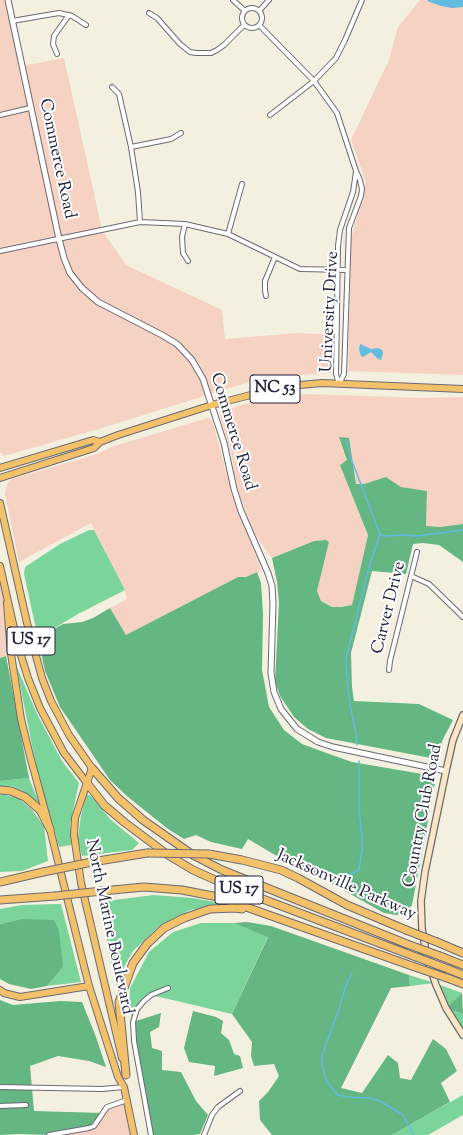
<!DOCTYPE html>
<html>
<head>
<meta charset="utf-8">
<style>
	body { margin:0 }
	canvas { display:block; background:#f3f0df }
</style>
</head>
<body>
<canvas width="463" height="1135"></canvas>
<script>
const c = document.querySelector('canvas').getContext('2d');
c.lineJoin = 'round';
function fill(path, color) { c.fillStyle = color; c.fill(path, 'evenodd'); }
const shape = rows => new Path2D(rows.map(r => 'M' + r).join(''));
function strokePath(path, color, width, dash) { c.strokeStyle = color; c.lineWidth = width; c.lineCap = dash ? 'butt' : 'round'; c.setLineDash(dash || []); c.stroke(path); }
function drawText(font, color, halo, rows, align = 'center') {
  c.font = font + ' "Sorts Mill Goudy",serif'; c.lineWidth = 4; c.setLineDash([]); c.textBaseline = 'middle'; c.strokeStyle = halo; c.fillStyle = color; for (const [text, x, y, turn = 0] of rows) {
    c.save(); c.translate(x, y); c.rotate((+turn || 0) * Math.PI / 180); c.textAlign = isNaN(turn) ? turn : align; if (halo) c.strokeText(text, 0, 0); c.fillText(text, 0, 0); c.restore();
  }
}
fill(shape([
	[0,0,8,0,22,66,64,58,102,230,126,265,222,310,225,339,298,333,333,335,331,373,303,375,287,375,252,381,102,428,4,456,0,452],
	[420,0,463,0,463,375,348,371,351,239,366,182,351,140,389,60,398,27],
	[304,394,424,398,463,397,463,524,440,527,426,526,427,491,401,487,386,477,364,484,356,484,353,461,339,437,347,461,341,465,368,535,352,605,341,607,332,607,321,601,317,591,329,542,326,540,314,541,272,558,260,542,253,530,240,496,234,474,233,460,220,416,222,411,251,402],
	[208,418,212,420,234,501,262,570,246,577,238,577,126,635,110,608,127,599,125,591,91,523,19,562,5,494,6,488,8,483,12,479,97,454,114,446],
	[0,566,5,590,11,654,0,658],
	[127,1100,134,1135,54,1135,89,1128,107,1107]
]), '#f5d2c2');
fill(shape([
	[89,530,94,530,125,590,78,614,38,638,24,574,25,567,60,544],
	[16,665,37,714,62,761,79,783,70,824,71,845,59,847,36,765],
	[29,778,39,803,25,792,12,786,0,786,0,781],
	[0,794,18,798,32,810,44,826,48,861,22,871,0,872],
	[87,794,92,797,110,819,139,843,132,850,82,856,78,839,81,815],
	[154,895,193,898,226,904,190,910,158,927,133,951,125,965,117,987,98,902],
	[61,904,81,982,47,986,63,967,21,919,0,924,0,909,22,905],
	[201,923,234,923,268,936,232,1014,151,995,137,1009,133,1022,129,1006,130,988,149,952,173,932],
	[409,975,435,983,462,993,446,1008,463,1014,463,1035,446,1008,435,983,410,986],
	[463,1095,463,1115,428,1135,392,1135]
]), '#7bd49a');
fill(shape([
	[339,437,349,438,356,484,364,484,386,477,401,487,427,491,426,526,440,527,463,524,463,562,439,545,423,543,413,544,406,574,372,571,351,653,352,687,354,701,419,704,453,720,443,739,436,759,326,738,308,729,294,717,280,696,275,681,279,603,277,582,272,558,314,541,326,540,329,542,317,591,321,601,332,607,341,607,352,605,368,535,340,465,347,460],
	[257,572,261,583,263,614,262,670,269,707,284,730,302,744,332,755,352,762,428,775,435,783,412,905,407,911,397,915,384,913,306,869,275,855,248,839,242,849,211,842,196,835,184,839,168,829,128,797,110,780,60,707,45,671,38,638,63,624,82,622,93,618,110,608,126,635,238,577,246,577],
	[6,656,29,778,0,781,0,658],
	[21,919,54,920,59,931,63,967,47,986,31,989,9,984,0,979,0,924],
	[247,922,271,926,409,975,410,986,391,988,341,1088,362,1093,388,1055,398,1063,400,1078,411,1080,433,1039,446,1049,457,1071,441,1083,450,1102,392,1135,272,1135,260,1120,259,1101,268,1092,279,1076,274,1064,254,1066,251,1056,252,1042,232,1014,268,937,234,923],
	[462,993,463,1014,446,1008],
	[0,1000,13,1005,60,1001,82,1002,96,1037,106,1067,89,1061,58,1056,30,1066,34,1111,102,1113,94,1126,49,1135,20,1134,0,1135],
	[193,1011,216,1017,223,1021,221,1033,229,1040,234,1054,240,1056,243,1068,214,1076,215,1066,189,1062,184,1048],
	[161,1013,159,1027,150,1032,152,1048,162,1051,162,1070,181,1072,196,1101,208,1115,200,1134,193,1135,151,1135,134,1041,133,1022]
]), '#64b682');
fill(shape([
	[428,0,463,0,463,7,452,8,441,6,427,1],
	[360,344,371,349,378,348,382,350,383,353,381,360,378,359,371,352,363,357,361,356,359,349]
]), '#63bbe0');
strokePath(shape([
	[346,440,352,461,380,534],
	[380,534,386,536,406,535,417,536,463,530],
	[357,745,356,733,351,710,347,684,346,658,369,567,380,534],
	[345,877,359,870,362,850,362,837,359,810,359,761],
	[352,972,345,988,339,1009,322,1055,322,1066,327,1082,338,1095,348,1097,370,1098,380,1101,403,1115,414,1135]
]), '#63bbe0', 1.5);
const minor = shape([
	[233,0,245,11],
	'242 18a10 10 0 1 1 20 0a10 10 0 1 1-20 0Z',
	[259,11,269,0],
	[149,13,157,18,180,44,190,52,196,53,211,53,217,50,224,45,244,25],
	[12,21,59,13,72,16,86,25],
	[259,25,314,81,337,113,356,171,360,180,362,189,361,196,349,228,344,374,339,384],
	[57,54,53,44,54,36,69,15],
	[112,87,119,94,131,147,138,192,140,222],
	[0,115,30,108],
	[270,115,314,81,336,58,345,40,362,0],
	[131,147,171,139,181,133],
	[185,224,182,237,183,253,188,261],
	[228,234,242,184],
	[0,251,140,222,185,224,228,234,300,269,347,270],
	[266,296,265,290,265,281,275,257],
	[339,384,336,374,338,246,340,230,353,192,356,172],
	[411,576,429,584,463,617],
	[389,670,390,661,417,552],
	[0,1087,102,1089,124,1087],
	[0,1106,26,1105],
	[49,1135,89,1128,94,1126,107,1107,127,1100],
	[151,1135,134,1041,133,1022,137,1009,144,1001,151,995,168,988],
	[204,1135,212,1115,218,1107,240,1091]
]);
const tertiary = shape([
	[8,0,59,239,64,258,70,273,82,288,98,302,162,335,177,344,192,360,203,379,224,443,234,489,241,511,268,573,272,586,273,603,271,673,274,692,281,709,297,729,318,742,333,747,446,771]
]);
const secondary = shape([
	[463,715,453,740,446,771,425,872,421,901,422,929,427,958,436,985,446,1008,463,1035]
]);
const primary = shape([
	[0,468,93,440,100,442],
	[0,478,94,448,100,442,118,435,212,405,266,391,300,385,322,383,463,389],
	[7,603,11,654,21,719,30,756,50,829,89,986,118,1077,124,1087,134,1135],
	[92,768,75,818,74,835,81,883,122,1058],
	[0,990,4,993,20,997,89,986]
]);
const trunk = shape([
	[0,503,27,623,42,678,51,701,69,735,92,768],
	[0,566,18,646,28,678,40,708,64,753,87,783]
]);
const motorway = shape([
	[92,768,118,798,143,820,193,855,222,870,407,944],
	[87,783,104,805,124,822,168,855,193,870,231,887,416,957],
	[0,790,11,791,25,797,40,810,50,829],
	[209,854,242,860,281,870,298,878,347,905,406,930],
	[92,862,147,853],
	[0,882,43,872],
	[102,891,144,887,182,890,218,897,412,966],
	[0,900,55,896],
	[437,942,463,953],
	[440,956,463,965],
	[448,969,463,975],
	[450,979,463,984],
	[126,1075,119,1002,133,963,147,944,164,928,184,918,210,909,235,908,242,909]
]);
strokePath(minor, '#6b6a74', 6);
strokePath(tertiary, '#6b6a74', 7);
strokePath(secondary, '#6b6a74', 8);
strokePath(primary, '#6b6a74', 8);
strokePath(trunk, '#6b6a74', 8);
strokePath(motorway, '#6b6a74', 9);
strokePath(minor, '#fff', 4);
strokePath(tertiary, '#fff', 5);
strokePath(secondary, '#fbe6c4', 5.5);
strokePath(primary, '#f4c16b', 6);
strokePath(trunk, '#f4c16b', 6);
strokePath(motorway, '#f4c16b', 7);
const motorwayBridge = shape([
	[147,853,209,854],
	[43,872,92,862],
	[55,896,102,891],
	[406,930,437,942],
	[407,944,440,956],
	[416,957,448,969],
	[412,966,450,979]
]);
strokePath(motorwayBridge, '#6b6a74', 9, []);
strokePath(motorwayBridge, '#f4c16b', 7);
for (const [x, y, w] of [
	[275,389,50],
	[31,641,48],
	[239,890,48]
]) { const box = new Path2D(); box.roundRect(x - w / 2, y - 14, w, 28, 3); c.fillStyle = '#fff'; c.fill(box); strokePath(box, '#22223b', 1); }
drawText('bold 16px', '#22223b', null, [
	["NC 53",275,389],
	["US 17",31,641],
	["US 17",239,890]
]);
drawText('17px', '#22223b', '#fff', [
	["Commerce Road",56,159,78],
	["University Drive",331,312,-87],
	["Commerce Road",232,432,73],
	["Carver Drive",390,608,-76],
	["Country Club Road",424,816,-79],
	["Jacksonville Parkway",346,886,24],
	["North Marine Boulevard",108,927,78]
]);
</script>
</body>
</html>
